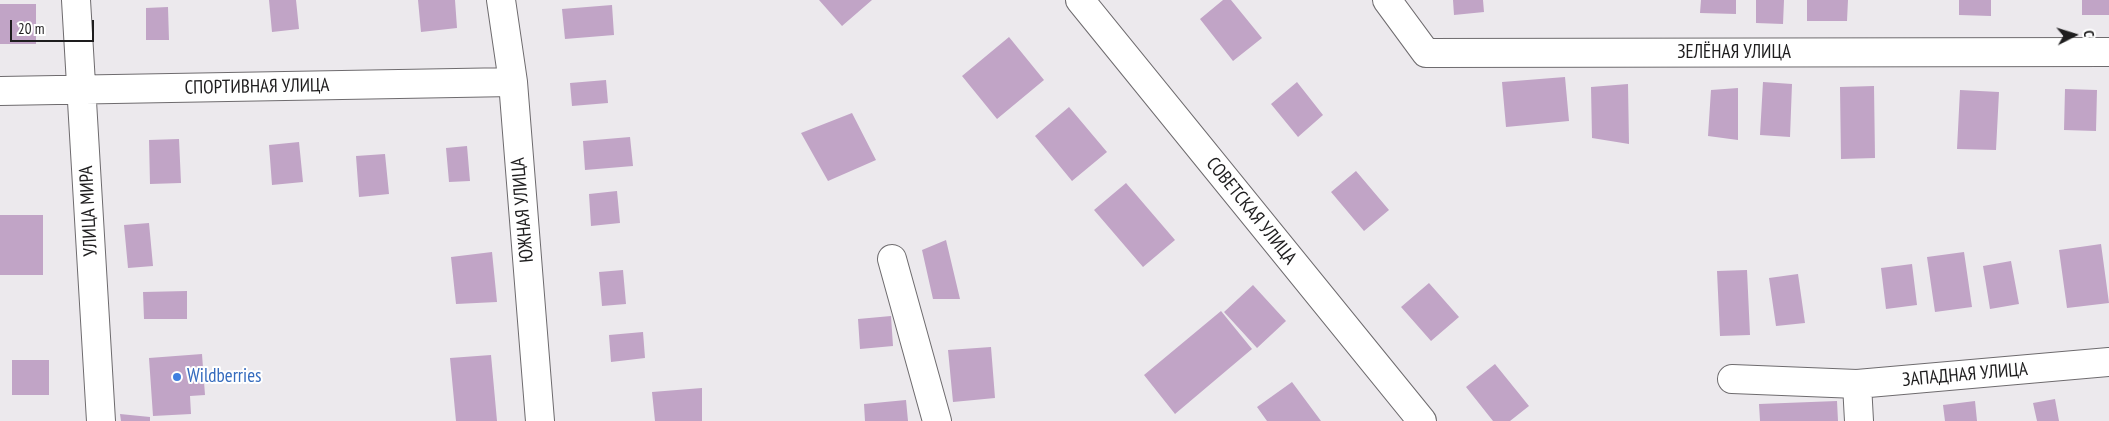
<!DOCTYPE html>
<html>
<head>
<meta charset="utf-8">
<style>
	body { margin:0 }
	#map { position:relative; width:2109px; height:421px; overflow:hidden; background:#ece9ed; font-family:"PT Sans Narrow",sans-serif }
	canvas { display:block }
	.north { position:absolute; left:2049px; top:10px; width:50px; height:50px; -webkit-text-stroke:4px #fff; paint-order:stroke; rotate:85deg; font-size:14px; font-weight:700; line-height:20px; text-align:center; color:#1e1d1e }
	.north::after { content:''; display:block; margin:auto; width:18px; height:22px; background:#1e1d1e; clip-path:polygon(50% 0,100% 100%,50% 72%,0 100%) }
	.scale { position:absolute; left:10px; top:20px; width:84px; height:22px; box-sizing:border-box; border:2px solid #1e1d1e; border-top:0; padding-left:6px; font-size:15px; line-height:18px; white-space:nowrap; color:#1e1d1e; -webkit-text-stroke:4px #fff; paint-order:stroke }
</style>
</head>
<body>
<div id="map">
<canvas width="2109" height="421"></canvas>
<div class="north">С</div>
<div class="scale">20 m</div>
</div>
<script>
const c = document.querySelector('canvas').getContext('2d');
c.lineJoin = 'round';
function fill(path, color) { c.fillStyle = color; c.fill(path, 'evenodd'); }
const shape = rows => new Path2D(rows.map(r => 'M' + r).join(''));
function strokePath(path, color, width, dash) { c.strokeStyle = color; c.lineWidth = width; c.lineCap = dash ? 'butt' : 'round'; c.setLineDash(dash || []); c.stroke(path); }
function drawText(font, color, halo, rows, align = 'center') {
  c.font = font + ' "PT Sans Narrow",sans-serif'; c.lineWidth = 4; c.setLineDash([]); c.textBaseline = 'middle'; c.strokeStyle = halo; c.fillStyle = color; for (const [text, x, y, turn = 0] of rows) {
    c.save(); c.translate(x, y); c.rotate((+turn || 0) * Math.PI / 180); c.textAlign = isNaN(turn) ? turn : align; if (halo) c.strokeText(text, 0, 0); c.fillText(text, 0, 0); c.restore();
  }
}
fill(shape([
	[269,0,296,0,299,29,272,32],
	[418,0,455,0,457,28,421,32],
	[819,0,872,0,842,26],
	[1223,0,1231,0,1262,38,1233,61,1200,19],
	[1453,0,1483,0,1484,12,1454,15],
	[1701,0,1736,0,1736,14,1700,13],
	[1756,0,1784,0,1783,24,1756,23],
	[1807,0,1848,0,1847,21,1807,21],
	[1959,0,1991,0,1991,16,1959,15],
	[2082,0,2109,0,2109,15,2082,15],
	[0,4,36,4,36,44,0,44],
	[612,5,614,35,565,39,562,9],
	[168,7,169,40,146,40,146,8],
	[1009,37,1044,80,997,119,962,76],
	[1565,77,1569,121,1506,127,1502,82],
	[606,80,608,103,572,106,570,83],
	[1297,82,1323,115,1298,137,1271,104],
	[1763,82,1792,84,1790,137,1760,135],
	[1628,84,1629,144,1592,138,1591,87],
	[1874,86,1875,158,1841,159,1840,87],
	[1738,88,1738,140,1708,136,1711,90],
	[2065,89,2097,90,2096,131,2064,130],
	[1960,90,1999,92,1996,150,1957,149],
	[1069,107,1107,152,1072,181,1035,136],
	[852,113,876,160,828,181,801,133],
	[630,137,633,166,585,170,583,141],
	[179,139,181,183,150,184,149,140],
	[299,142,303,182,272,185,269,145],
	[467,146,470,181,449,182,446,148],
	[385,154,389,194,359,197,356,156],
	[1356,171,1389,210,1364,231,1331,192],
	[1126,183,1175,240,1143,267,1094,210],
	[617,191,620,223,591,226,589,194],
	[0,215,43,215,43,275,0,275],
	[149,223,153,266,128,268,124,225],
	[946,240,960,299,933,299,922,250],
	[2101,244,2109,303,2067,308,2059,250],
	[492,252,497,302,456,304,451,257],
	[1964,252,1972,307,1935,312,1927,257],
	[2011,261,2019,304,1990,309,1983,266],
	[1912,264,1917,305,1886,309,1881,268],
	[623,270,626,304,602,306,599,272],
	[1747,270,1750,335,1720,336,1717,271],
	[1798,274,1805,323,1776,326,1769,278],
	[1429,283,1459,317,1431,341,1401,307],
	[1253,285,1286,321,1257,348,1224,312],
	[187,291,187,319,144,319,143,292],
	[1221,311,1252,349,1175,414,1144,375],
	[891,316,893,346,860,349,858,319],
	[643,332,645,358,611,362,609,335],
	[991,347,995,398,953,402,948,350],
	[202,354,205,395,190,396,191,414,153,416,149,358],
	[491,355,497,421,456,421,450,358],
	[12,360,49,360,49,395,12,395],
	[1495,364,1529,406,1510,421,1493,421,1466,387],
	[1292,382,1321,421,1267,421,1257,407],
	[702,388,702,421,655,421,652,392],
	[2055,399,2059,421,2037,421,2033,403],
	[906,400,908,421,865,421,864,404],
	[1837,401,1838,421,1760,421,1759,404],
	[1975,401,1977,421,1945,421,1943,405],
	[120,414,150,417,150,421,121,421]
]), '#c1a4c6');
const minor = shape([
	[76,0,101,421],
	[501,0,513,82,540,421],
	[1080,0,1422,421],
	[1387,0,1426,53,2109,52],
	[0,91,513,82],
	[892,259,937,421],
	[1732,379,1857,384],
	[1859,421,1857,384,2109,362]
]);
strokePath(minor, '#6e6b6e', 30);
strokePath(minor, '#fff', 28);
for (const [x, y, r, color] of [
	[177,377,5,"#3f7fe0"]
]) { const dot = new Path2D(); dot.arc(x, y, r, 0, 2 * Math.PI); c.fillStyle = color; c.fill(dot); strokePath(dot, '#fff', 2); }
drawText('19px', '#1e1d1e', '#fff', [
	["ЗЕЛЁНАЯ УЛИЦА",1734,53],
	["СПОРТИВНАЯ УЛИЦА",257,87,-1],
	["ЮЖНАЯ УЛИЦА",523,210,-95],
	["УЛИЦА МИРА",89,211,-93],
	["СОВЕТСКАЯ УЛИЦА",1251,211,51],
	["ЗАПАДНАЯ УЛИЦА",1965,375,-5]
]);
drawText('19px', '#366cbe', '#fff', [
	["Wildberries",187,377]
], 'left');
</script>
</body>
</html>
